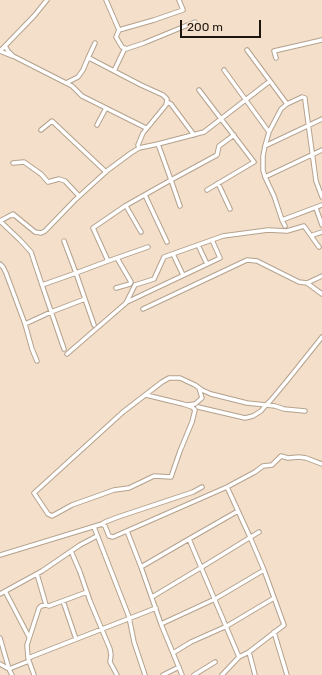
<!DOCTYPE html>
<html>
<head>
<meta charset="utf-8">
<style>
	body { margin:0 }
	#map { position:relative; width:322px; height:675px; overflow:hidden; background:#f3dfca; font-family:Rubik,sans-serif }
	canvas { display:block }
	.scale { position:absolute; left:180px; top:20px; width:81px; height:18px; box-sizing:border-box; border:2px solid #1b150d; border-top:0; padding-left:5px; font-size:12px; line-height:14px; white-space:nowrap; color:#1b150d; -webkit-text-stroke:3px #f3dfca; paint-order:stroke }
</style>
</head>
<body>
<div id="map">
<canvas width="322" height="675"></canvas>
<div class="scale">200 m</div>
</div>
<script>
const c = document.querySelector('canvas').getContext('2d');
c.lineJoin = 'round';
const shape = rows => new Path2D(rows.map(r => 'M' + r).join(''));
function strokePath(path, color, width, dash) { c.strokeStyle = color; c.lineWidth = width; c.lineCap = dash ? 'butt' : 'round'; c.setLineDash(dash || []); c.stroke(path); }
const minor = shape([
	[106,0,119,30,154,20,183,10,179,0],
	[119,30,116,37,122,47,126,49,144,43,195,22],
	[5,46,8,51,13,56,72,86,82,96,146,128],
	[247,50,270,81],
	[0,51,5,46,34,16,47,0],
	[0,51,12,56],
	[88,58,95,43],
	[276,58,274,51,322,40],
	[224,70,269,132],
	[114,71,125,48],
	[66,83,78,77,83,70,88,58,91,59,141,85,163,95,167,99,166,105,143,133,138,145,139,148],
	[199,90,254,162,207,190],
	[167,102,171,104,194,135],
	[97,125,106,108],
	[41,130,52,121,106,172],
	[158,144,171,180,217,155,219,146,234,135],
	[265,146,322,119],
	[13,163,24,162,41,174,48,182,59,179,65,181,79,196],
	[265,177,322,150],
	[218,183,230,209],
	[145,195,167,242],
	[322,197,316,181,305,100,305,98,302,97,287,104,281,109,269,132,265,146,263,156,263,170,265,177,274,196,282,220,322,205],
	[126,206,141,232],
	[316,208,322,225],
	[282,220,285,226],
	[0,221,13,214,35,232,41,233,45,231,75,200,108,170,131,153,139,148,158,144,204,132,270,81,287,104],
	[0,221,20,240,31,252,42,285,76,273,94,325],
	[313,235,322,232],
	[64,241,76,273,108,261,93,228,125,206,171,180,180,206],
	[198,245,207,264],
	[173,254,183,275],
	[108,261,148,247],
	[0,264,3,267,6,273,25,324],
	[322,276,307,283,322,294],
	[42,285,64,349],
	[116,288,130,284,131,282,117,258],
	[127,302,220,258,212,240],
	[143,309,247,260,257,261,299,282,307,283],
	[67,354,126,303,135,285,154,279,164,257,223,236,268,230,287,231,304,226,319,247],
	[37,361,32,349,25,324,51,312,85,299],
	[146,395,183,404,192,407,195,410,192,422,180,451,171,477,154,476,129,488,114,490,72,505,52,516,48,514,34,493,123,412,162,382,169,378,180,378,195,385,202,390,211,394,247,403,266,405,271,400,286,382,322,337],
	[187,405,195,404,202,398,199,388],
	[198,407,245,418,253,416,261,411,266,405,275,406,284,409,305,411],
	[102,524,105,526,109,536,113,537,227,487,255,472,263,466,272,465,281,456,288,458,299,457,306,458,322,464],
	[94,527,129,617,134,642,145,675],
	[127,531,141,567,161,624,182,675],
	[189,539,239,657],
	[71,551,80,572,90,601,110,649,111,655,110,662,117,675],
	[0,555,102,524,105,522,118,517,193,492,202,487],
	[141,567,189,539,238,511],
	[37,574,46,605,49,606,87,592],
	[5,591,29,637],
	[0,594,42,571,80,545,97,536],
	[152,597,202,567,259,532],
	[63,601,76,639],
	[161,624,215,599,264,570],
	[274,632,287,675],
	[0,638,9,669,29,661],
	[249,652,255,675],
	[173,653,191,642,227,626,274,598],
	[28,658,156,608],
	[0,664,9,669,12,675],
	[34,675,28,658,27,645,39,608,41,606,46,605],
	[163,675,179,667],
	[194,675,215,662],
	[222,675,239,657,249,652,284,625,264,570,250,537,227,487]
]);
strokePath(minor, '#b4a28e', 5.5);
strokePath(minor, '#fff', 3.5);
</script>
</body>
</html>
